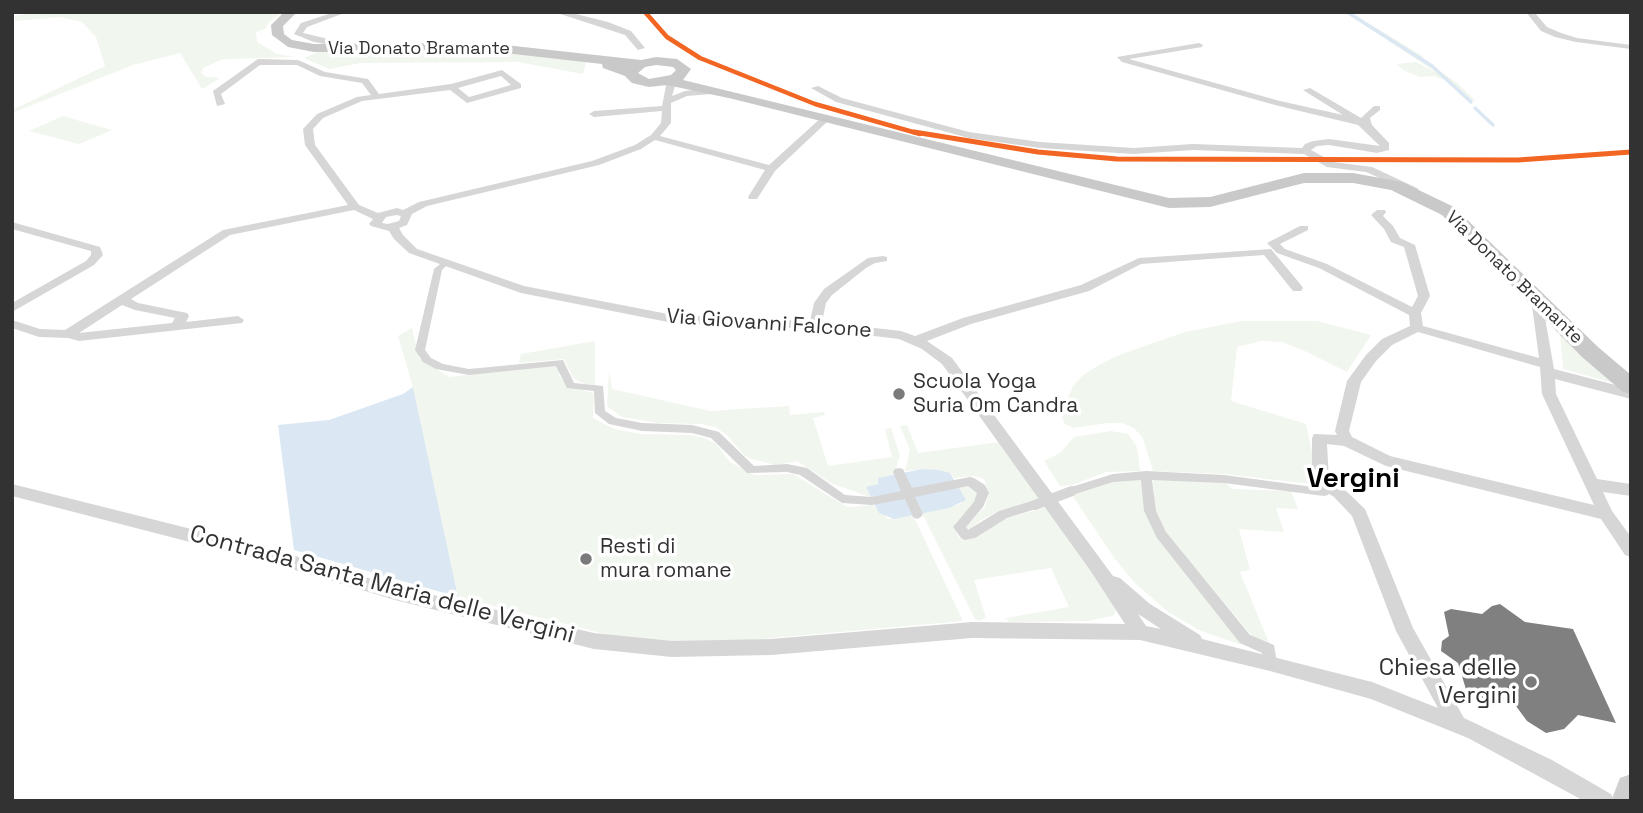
<!DOCTYPE html>
<html>
<head>
<meta charset="utf-8">
<style>
	body { margin:0 }
	#map { position:relative; width:1643px; height:813px; overflow:hidden; background:#fff; font-family:"Space Grotesk",sans-serif }
	canvas { display:block }
	.frame { position:absolute; inset:0; border:14px solid #323232; pointer-events:none }
</style>
</head>
<body>
<div id="map">
<canvas width="1643" height="813"></canvas>
<div class="frame"></div>
</div>
<script>
const c = document.querySelector('canvas').getContext('2d');
c.lineJoin = 'round';
function fill(path, color) { c.fillStyle = color; c.fill(path, 'evenodd'); }
const shape = rows => new Path2D(rows.map(r => 'M' + r).join(''));
function strokePath(path, color, width, dash) { c.strokeStyle = color; c.lineWidth = width; c.lineCap = dash ? 'butt' : 'round'; c.setLineDash(dash || []); c.stroke(path); }
function drawText(font, color, halo, rows, align = 'center') {
  c.font = font + ' "Space Grotesk",sans-serif'; c.lineWidth = 7; c.setLineDash([]); c.textBaseline = 'middle'; c.strokeStyle = halo; c.fillStyle = color; for (const [text, x, y, turn = 0] of rows) {
    c.save(); c.translate(x, y); c.rotate((+turn || 0) * Math.PI / 180); c.textAlign = isNaN(turn) ? turn : align; if (halo) c.strokeText(text, 0, 0); c.fillText(text, 0, 0); c.restore();
  }
}
fill(shape([
	[35,12,283,12,269,22,265,29,256,32,257,42,277,54,296,57,223,59,203,68,201,73,206,77,220,78,202,89,180,53,133,65,12,113,12,110,105,66,96,37,82,22,61,17,15,21,15,16],
	[1345,12,1350,12,1424,57,1422,59,1457,83,1476,101,1467,100,1445,80,1433,76,1420,77,1403,70,1397,64,1416,62,1437,73],
	[475,50,522,53,586,62,583,74,518,62,361,63,329,69,304,58,318,52],
	[63,116,87,123,112,130,79,144,29,131],
	[1242,321,1317,321,1371,335,1347,372,1305,351,1282,342,1261,341,1237,347,1231,401,1306,424,1319,485,1225,474,1153,471,1143,438,1134,428,1122,423,1108,423,1073,428,1065,424,1062,418,1063,410,1073,386,1083,375,1101,364,1119,355,1185,332],
	[412,328,419,358,449,377,560,365,559,376,569,387,594,393,593,418,614,429,641,434,691,435,705,438,716,444,730,462,754,475,793,474,847,507,874,505,888,519,913,515,963,621,727,642,670,641,621,638,458,597,413,387,398,336],
	[1560,334,1613,383,1563,369],
	[595,341,595,385,585,384,573,378,564,359,519,363,521,354],
	[609,371,612,389,710,411,789,406,790,415,824,412,825,415,813,418,828,466,892,457,885,429,891,428,900,456,897,463,897,473,879,480,870,497,831,483,797,461,776,465,751,459,744,455,727,435,715,427,702,424,658,423,622,417,607,406],
	[907,425,918,453,1000,442,1041,499,999,511,981,520,969,531,964,528,985,507,989,494,984,479,974,476,954,478,950,473,922,469,905,471,910,450,900,426],
	[1111,431,1128,434,1137,447,1140,471,1106,472,1072,485,1060,486,1044,461,1060,453,1074,437],
	[1145,479,1145,509,1242,645,1201,631,1168,612,1135,583,1115,559,1072,495,1113,480],
	[1153,480,1225,482,1232,489,1291,491,1298,509,1276,508,1284,532,1239,529,1250,570,1240,572,1269,643,1253,637,1169,537,1155,510],
	[969,484,975,487,979,498,954,528,959,538,973,539,1005,519,1047,507,1117,609,1113,616,1087,621,1009,622,1006,618,1069,607,1051,568,974,580,986,618,978,621,975,619,922,513,961,504,959,487]
]), '#f1f6ee');
fill(shape([
	[413,387,458,597,294,550,278,425,329,420,403,394],
	[922,469,939,470,950,473,966,500,949,508,894,519,879,513,866,487,878,484,878,478]
]), '#dbe7f3');
strokePath(shape([
	[1347,12,1432,66,1471,102],
	[1475,108,1493,125]
]), '#dbe7f3', 3.5);
fill(shape([
	[1500,604,1525,622,1573,629,1616,723,1578,715,1564,729,1546,733,1527,721,1513,702,1468,696,1458,663,1441,651,1442,641,1449,636,1444,612,1451,609,1482,614,1492,606]
]), '#808080');
fill(shape([
	[445,260,449,263,442,270,425,350,431,358,443,364,469,369,563,360,574,383,603,386,605,411,616,418,642,423,692,425,719,432,754,466,787,464,807,468,845,495,872,497,901,491,893,472,895,469,899,468,903,469,912,488,970,477,974,478,985,485,989,493,983,507,966,527,968,530,999,511,1035,500,1039,502,1041,505,1039,508,1007,518,975,538,965,540,961,538,953,527,974,502,977,493,968,486,915,497,923,514,921,517,917,519,913,517,905,499,872,505,842,503,800,475,787,472,747,473,711,438,692,433,642,431,609,424,595,413,594,391,567,388,556,366,469,375,436,369,423,362,415,350,434,269,445,260],
	[1146,471,1224,475,1328,489,1330,492,1328,495,1324,496,1224,483,1152,480,1156,511,1166,532,1250,635,1274,645,1277,663,1275,667,1270,669,1265,667,1262,653,1240,643,1157,538,1144,511,1141,480,1113,482,1072,495,1068,494,1066,491,1068,488,1113,474,1146,471]
]), '#d6d6d6');
fill(shape([
	[335,12,347,12,307,27,303,33,358,46,358,50,314,42,294,34,301,23,335,12],
	[554,12,568,12,608,22,631,31,645,48,638,50,625,35,554,12],
	[1526,12,1534,12,1547,27,1561,33,1577,38,1631,45,1631,49,1576,42,1555,37,1541,31,1526,12],
	[1199,43,1203,45,1202,47,1129,59,1280,101,1343,115,1303,90,1310,88,1361,118,1374,106,1380,106,1380,110,1370,118,1372,125,1389,143,1389,150,1377,153,1329,145,1317,146,1311,150,1333,162,1372,167,1419,189,1414,192,1410,191,1366,172,1327,167,1304,154,1193,150,1134,154,1040,148,969,138,836,102,811,88,818,86,842,98,969,132,1040,142,1134,148,1193,144,1302,148,1305,144,1313,141,1329,139,1380,146,1358,125,1275,105,1122,62,1117,57,1199,43],
	[258,59,298,60,325,72,368,79,379,94,451,84,502,70,521,84,521,88,467,103,450,90,362,101,323,118,313,129,315,145,359,205,378,213,397,208,403,210,419,202,592,161,635,145,651,135,661,123,662,111,594,117,589,114,594,111,662,106,666,86,663,82,667,79,675,86,672,96,685,91,712,88,716,91,712,94,687,96,671,103,671,123,660,136,769,165,822,117,828,117,828,121,775,171,757,199,749,199,748,197,765,170,655,140,641,149,599,165,427,206,412,214,407,225,399,228,403,235,417,249,524,286,673,315,810,321,814,303,824,289,868,258,883,256,887,257,887,261,875,263,866,268,832,295,826,303,822,322,901,331,915,336,963,318,1081,285,1139,258,1271,249,1301,285,1303,288,1301,291,1293,291,1264,255,1141,264,1089,291,971,324,927,341,952,358,1113,576,1120,578,1150,604,1200,635,1202,639,1372,682,1438,708,1396,631,1352,516,1334,497,1326,492,1317,492,1312,481,1312,438,1314,434,1337,435,1335,431,1347,381,1366,355,1382,339,1410,326,1409,315,1319,268,1277,253,1267,243,1300,226,1308,226,1308,230,1280,244,1285,249,1327,264,1412,307,1418,296,1404,247,1391,242,1384,229,1371,215,1377,210,1385,210,1386,212,1383,216,1393,226,1400,238,1415,245,1430,296,1421,313,1423,326,1539,358,1531,298,1537,294,1541,295,1554,369,1631,389,1631,399,1555,379,1556,394,1597,479,1631,484,1631,496,1603,492,1612,511,1631,537,1631,557,1625,555,1601,519,1386,466,1344,446,1327,444,1329,479,1344,489,1365,509,1413,628,1464,718,1552,760,1611,794,1614,801,1584,801,1468,738,1371,699,1270,671,1140,640,972,638,771,655,672,657,594,649,395,600,275,564,12,496,12,484,275,550,395,586,594,633,672,641,771,639,972,622,1125,624,1090,570,942,364,922,349,899,339,815,329,673,323,521,293,409,253,394,239,389,231,371,226,369,224,373,219,354,210,230,235,131,299,138,303,187,313,189,316,186,322,238,316,244,320,242,323,79,341,68,338,39,337,12,328,12,320,40,329,65,330,223,230,348,205,305,145,303,129,317,114,357,97,371,95,362,83,320,76,297,65,260,65,221,94,225,104,217,106,213,91,258,59],
	[501,76,511,85,469,97,458,88,501,76],
	[396,215,401,216,399,221,388,224,382,223,386,217,396,215],
	[122,305,135,310,175,318,172,323,79,333,122,305],
	[1418,332,1540,367,1542,394,1594,505,1390,456,1352,437,1349,431,1361,382,1376,361,1392,345,1418,332],
	[1138,614,1161,629,1146,626,1138,614],
	[12,222,100,247,103,255,94,265,12,312,12,303,86,261,91,255,91,251,12,229,12,222]
]), '#d6d6d6');
fill(shape([
	[1631,774,1631,801,1611,801,1620,778,1631,774]
]), '#cfcfcf');
fill(shape([
	[284,12,297,12,283,26,284,34,292,40,314,44,487,43,641,60,656,57,677,59,691,69,683,80,1169,198,1210,197,1304,173,1353,173,1402,182,1454,207,1598,347,1631,375,1631,394,1623,392,1582,357,1442,215,1391,190,1353,183,1304,183,1210,207,1169,208,733,99,667,85,649,87,632,83,625,76,603,68,602,64,487,51,314,52,288,47,272,35,271,25,284,12],
	[656,65,673,67,676,70,671,75,649,79,638,73,645,67,656,65]
]), '#c9c9c9');
strokePath(shape([
	[1035,505,1072,491]
]), '#d6d6d6', 10);
strokePath(shape([
	[645,12,667,37,700,58,815,104,920,134]
]), '#f26522', 4.5);
strokePath(shape([
	[914,132,1038,152,1117,159,1518,160,1631,152]
]), '#f26522', 5);
for (const [x, y, r, color] of [
	[899,394,7,"#7a7a7a"],
	[586,559,7,"#7a7a7a"],
	[1531,682,7,"#7a7a7a"]
]) { const dot = new Path2D(); dot.arc(x, y, r, 0, 2 * Math.PI); c.fillStyle = color; c.fill(dot); strokePath(dot, '#fff', 2.5); }
drawText('18px', '#323232', '#fff', [
	["Via Donato Bramante",419,49],
	["Via Donato Bramante",1514,278,44]
]);
drawText('21px', '#323232', '#fff', [
	["Via Giovanni Falcone",769,324,4]
]);
drawText('21px', '#323232', '#fff', [
	["Scuola Yoga",913,382],
	["Suria Om Candra",913,406],
	["Resti di",600,547],
	["mura romane",600,571]
], 'left');
drawText('24px', '#323232', '#fff', [
	["Contrada Santa Maria delle Vergini",382,585,15]
]);
drawText('24px', '#323232', '#fff', [
	["Chiesa delle",1517,668],
	["Vergini",1517,696]
], 'right');
drawText('bold 28px', '#000', '#fff', [
	["Vergini",1353,479]
]);
</script>
</body>
</html>
